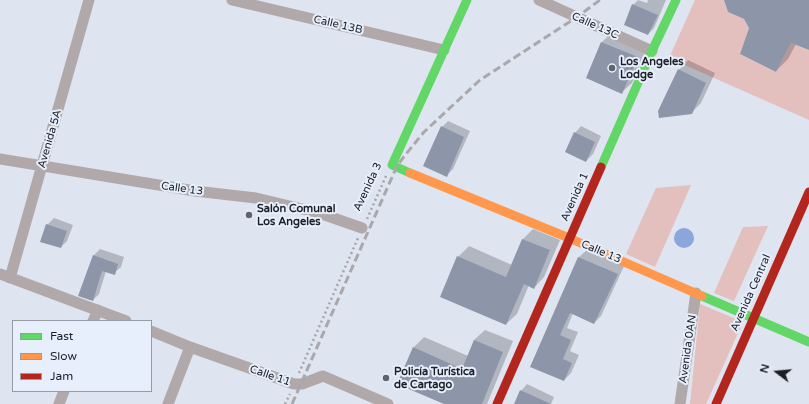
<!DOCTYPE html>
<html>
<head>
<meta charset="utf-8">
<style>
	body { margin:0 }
	#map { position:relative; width:809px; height:404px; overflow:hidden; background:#dee4f0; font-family:"Varela Round",sans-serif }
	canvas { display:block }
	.legend { position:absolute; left:12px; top:320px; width:140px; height:72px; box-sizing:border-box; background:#e8effc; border:1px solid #969ca6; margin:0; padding:5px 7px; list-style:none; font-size:12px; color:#1b1f26 }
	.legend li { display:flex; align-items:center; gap:8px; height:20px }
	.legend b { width:20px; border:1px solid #969ca6 }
	.north { position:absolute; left:757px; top:352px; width:40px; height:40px; -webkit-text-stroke:3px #e8effc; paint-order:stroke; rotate:286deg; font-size:11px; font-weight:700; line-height:16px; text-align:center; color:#1b1f26 }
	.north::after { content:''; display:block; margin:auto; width:14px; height:18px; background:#1b1f26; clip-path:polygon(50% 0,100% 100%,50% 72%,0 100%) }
</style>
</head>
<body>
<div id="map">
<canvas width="809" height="404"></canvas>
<ul class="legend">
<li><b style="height:5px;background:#63d668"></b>Fast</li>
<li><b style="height:5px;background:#ff974d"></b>Slow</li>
<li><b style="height:5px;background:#b3261e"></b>Jam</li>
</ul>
<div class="north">N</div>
</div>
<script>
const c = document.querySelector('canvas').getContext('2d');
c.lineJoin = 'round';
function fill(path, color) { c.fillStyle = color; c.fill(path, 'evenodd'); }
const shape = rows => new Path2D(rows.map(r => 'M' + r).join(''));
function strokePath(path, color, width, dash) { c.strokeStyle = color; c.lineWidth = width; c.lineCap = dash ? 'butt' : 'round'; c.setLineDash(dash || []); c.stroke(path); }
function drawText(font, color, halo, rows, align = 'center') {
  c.font = font + ' "Varela Round",sans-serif'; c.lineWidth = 4; c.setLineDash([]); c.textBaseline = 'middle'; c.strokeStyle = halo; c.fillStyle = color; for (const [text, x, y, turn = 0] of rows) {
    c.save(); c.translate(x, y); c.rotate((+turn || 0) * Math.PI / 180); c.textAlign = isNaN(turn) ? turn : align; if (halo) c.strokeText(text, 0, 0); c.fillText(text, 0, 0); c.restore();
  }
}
fill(shape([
	[695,0,724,0,728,12,744,19,749,28,740,54,776,72,791,43,809,50,809,120,669,58],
	[691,185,655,267,626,254,656,188],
	[768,226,734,301,714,293,743,227],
	[700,304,743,322,706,404,690,404]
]), '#e3bfbd');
fill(shape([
	'674 238a10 10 0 1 1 20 0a10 10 0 1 1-20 0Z'
]), '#8ba6da');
fill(shape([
	[638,0,647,3,648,0,666,0,654,28,648,34,633,5],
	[725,0,809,0,809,49,796,44,788,59,776,71,745,18],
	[611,33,647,48,632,83,622,92,602,42],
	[688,60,715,73,701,103,691,113,679,70],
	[448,121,470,131,453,169,446,176,442,127],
	[581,126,601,136,593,154,586,161,575,133],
	[54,218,73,225,67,241,61,247,47,225],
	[533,229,560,240,544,277,534,288,529,285,517,314,506,324,458,257,469,246,512,265,523,239],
	[100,249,124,257,121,267,114,273,106,271,99,294,93,300,79,295,94,255],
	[587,250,624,266,601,316,594,323,573,313,567,328,578,332,570,351,579,355,571,373,564,380,532,366,579,257],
	[485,330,513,341,487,404,447,404,414,347,424,337,468,356,474,340],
	[527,384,554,397,551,404,515,404,521,391]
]), '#0003');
fill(shape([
	[724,0,809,0,809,50,791,43,776,72,740,54,749,28,744,19,728,12],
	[632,4,658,15,648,35,624,25],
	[601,42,638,57,622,94,586,78],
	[678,69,706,83,692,114,659,118,658,111],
	[441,126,464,137,447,177,423,166],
	[574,132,595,142,586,162,565,152],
	[46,224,67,231,61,248,40,242],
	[522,239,550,250,534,289,524,284,506,325,440,297,457,256,506,277],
	[93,255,118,264,115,275,102,271,93,301,78,296],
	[578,257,618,274,594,324,570,313,560,335,571,340,563,359,572,363,564,381,530,367],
	[474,340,503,352,482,404,444,404,397,384,413,347,462,369],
	[520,390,551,404,514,404]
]), '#8d96a8');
strokePath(shape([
	[367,219,386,176],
	[299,373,358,238],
	[285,404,290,394]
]), '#a8a5a9', 2.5, [2, 3]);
strokePath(shape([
	[232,0,444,50],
	[539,0,652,51],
	[0,159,195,191,256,198,319,213,362,228],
	[0,274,126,321],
	[10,278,89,0],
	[93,321,98,310],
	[151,331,190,347,294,384,302,384,323,376,388,404],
	[59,404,64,391],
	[168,404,190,347],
	[680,404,696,293]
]), '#b0a8a9', 11);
strokePath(shape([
	[601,167,652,51,676,0],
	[410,173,392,165,467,0],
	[702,296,809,342]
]), '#63d668', 9);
strokePath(shape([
	[410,173,569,238,702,296]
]), '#ff974d', 9);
strokePath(shape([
	[497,404,601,167],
	[716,404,809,192]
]), '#b3261e', 9);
strokePath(shape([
	[292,404,397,166,406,154,424,132,480,80,577,17,600,0]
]), '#aaa8ac', 3, [8, 4]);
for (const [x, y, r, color] of [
	[612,68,4,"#5f646d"],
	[249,215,4,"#5f646d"],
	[386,378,4,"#5f646d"]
]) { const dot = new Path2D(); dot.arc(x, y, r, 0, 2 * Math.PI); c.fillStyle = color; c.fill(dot); strokePath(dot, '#e8effc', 1.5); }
drawText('11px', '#1b1f26', '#e8effc', [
	["Calle 13B",338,25,13],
	["Calle 13C",595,26,24],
	["Avenida 5A",50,139,-74],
	["Avenida 3",368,187,-65],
	["Calle 13",182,189,8],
	["Avenida 1",575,197,-66],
	["Calle 13",601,252,23],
	["Avenida Central",751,293,-66],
	["Avenida 0AN",688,349,-82],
	["Calle 11",270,376,19]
]);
drawText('bold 11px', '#1b1f26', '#e8effc', [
	["Los Angeles",620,62],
	["Lodge",620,75],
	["Salón Comunal",257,209],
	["Los Angeles",257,222],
	["Policía Turística",394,372],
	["de Cartago",394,385]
], 'left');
</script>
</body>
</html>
